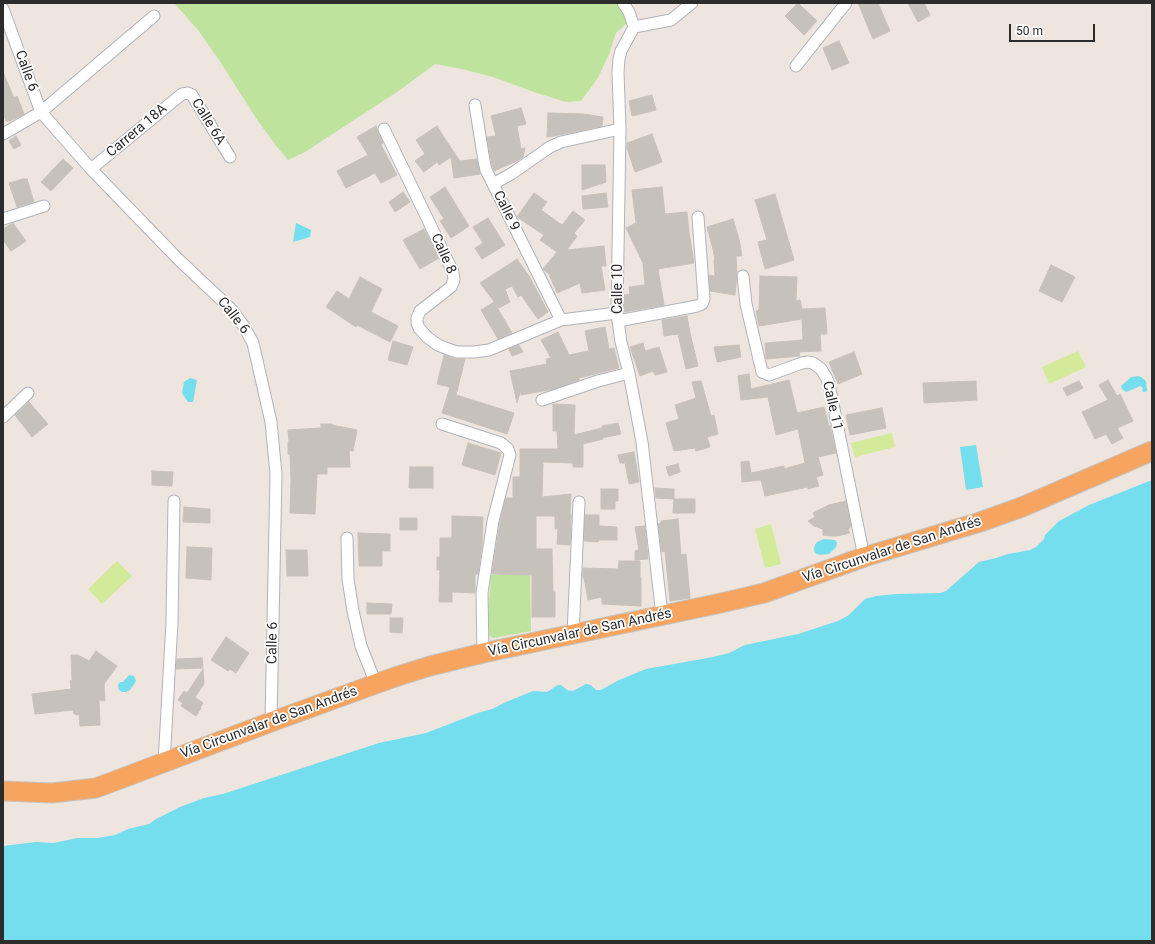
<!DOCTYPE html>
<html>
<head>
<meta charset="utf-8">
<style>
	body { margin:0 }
	#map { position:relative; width:1155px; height:944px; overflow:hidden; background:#eee5df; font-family:Roboto,sans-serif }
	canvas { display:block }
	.frame { position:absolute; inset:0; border:4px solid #2c2c2c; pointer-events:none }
	.scale { position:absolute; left:1009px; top:24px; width:86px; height:18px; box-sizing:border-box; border:2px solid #2c2c2c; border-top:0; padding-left:5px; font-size:12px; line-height:14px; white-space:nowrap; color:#2c2c2c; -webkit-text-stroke:3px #fff; paint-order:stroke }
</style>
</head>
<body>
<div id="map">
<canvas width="1155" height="944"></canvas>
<div class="frame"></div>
<div class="scale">50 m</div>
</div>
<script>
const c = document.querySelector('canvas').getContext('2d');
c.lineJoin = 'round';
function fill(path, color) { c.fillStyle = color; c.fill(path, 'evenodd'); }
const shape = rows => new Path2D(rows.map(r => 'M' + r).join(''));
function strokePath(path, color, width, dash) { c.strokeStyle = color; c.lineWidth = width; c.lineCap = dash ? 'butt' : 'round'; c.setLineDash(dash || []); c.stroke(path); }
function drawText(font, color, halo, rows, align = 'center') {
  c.font = font + ' Roboto,sans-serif'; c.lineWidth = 3.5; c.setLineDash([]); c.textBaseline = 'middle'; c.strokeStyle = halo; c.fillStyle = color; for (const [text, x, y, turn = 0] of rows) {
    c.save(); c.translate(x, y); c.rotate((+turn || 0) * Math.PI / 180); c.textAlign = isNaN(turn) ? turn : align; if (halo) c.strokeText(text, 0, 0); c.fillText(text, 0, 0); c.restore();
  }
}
fill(shape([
	[174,3,619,3,630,20,616,33,609,54,598,78,581,101,566,102,534,92,493,77,462,69,435,64,400,90,305,152,288,160,277,147,258,121,221,63,198,30],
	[491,575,530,575,531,631,494,638,491,637,488,633,487,629]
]), '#bee39d');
fill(shape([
	[1078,351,1086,367,1049,384,1042,367],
	[892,433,895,447,855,457,851,443],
	[771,524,781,564,765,568,755,529],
	[117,561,132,576,102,604,88,589]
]), '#d2ea99');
fill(shape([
	[296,223,311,230,310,237,293,242],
	[1138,376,1141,377,1146,381,1147,391,1145,392,1143,392,1142,390,1143,388,1140,386,1129,391,1126,392,1122,389,1121,386,1129,379,1131,377],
	[190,378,197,380,193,402,188,402,182,393,184,382],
	[976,445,983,487,966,490,960,447],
	[1152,480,1152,941,3,941,3,846,36,842,54,843,77,838,97,838,115,835,128,829,149,824,156,819,180,807,204,798,223,794,379,743,426,733,478,713,492,709,506,702,533,691,547,692,558,685,561,685,567,690,573,691,586,684,591,685,596,690,601,690,619,680,646,669,713,657,729,653,745,645,798,634,838,621,849,615,865,599,876,596,896,594,940,593,946,591,979,562,996,558,1008,554,1030,550,1036,547,1044,539,1045,535,1059,521,1089,505],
	[824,539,835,540,837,543,836,547,829,554,820,555,815,553,814,549,815,545,817,542],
	[129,675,134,676,136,681,130,690,126,692,122,692,119,690,118,685,120,682,123,682]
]), '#74ddee');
const building = shape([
	[798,3,817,21,804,35,785,16,798,3],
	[858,3,878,3,890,31,873,39,858,3],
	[908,3,924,3,930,15,918,22,908,3],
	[839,41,849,63,832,70,823,48,839,41],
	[3,72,14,98,17,96,24,114,10,121,6,121,3,113,3,72],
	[652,95,656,110,632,116,629,101,652,95],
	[521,108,526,124,517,126,521,149,525,148,523,157,517,161,494,171,491,160,487,137,496,136,491,116,521,108],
	[548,113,583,114,603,117,602,126,559,135,547,137,548,113],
	[376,126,378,132,383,143,381,145,397,175,381,183,375,173,346,188,337,171,368,155,357,137,376,126],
	[437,126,445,139,460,161,477,159,480,174,454,178,451,157,439,165,437,162,424,172,415,161,425,154,416,140,437,126],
	[652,134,662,162,635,172,627,148,627,143,652,134],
	[16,136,21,145,14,149,9,141,16,136],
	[63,159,73,168,51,191,41,182,63,159],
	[582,165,605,165,606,182,582,190,582,165],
	[23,179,27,179,34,202,17,207,9,183,23,179],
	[445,187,469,226,451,238,440,221,444,219,430,197,445,187],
	[662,187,665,214,687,212,689,232,694,263,658,269,664,305,624,312,624,295,630,294,629,287,645,285,643,263,626,228,636,223,632,190,662,187],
	[403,192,410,202,395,212,389,202,403,192],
	[534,193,547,202,541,210,562,225,573,211,585,220,574,233,577,236,567,250,604,246,606,266,601,266,605,290,582,293,580,283,557,293,549,274,543,269,557,252,540,240,544,235,517,217,534,193],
	[606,193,608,207,583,209,582,196,606,193],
	[775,194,794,260,765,269,758,242,767,240,755,200,775,194],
	[488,218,505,245,482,259,475,248,483,243,473,227,488,218],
	[733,219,739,239,742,256,736,256,737,273,735,295,710,291,709,275,715,276,714,260,715,260,713,249,707,227,733,219],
	[13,223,26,241,11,251,3,240,3,229,13,223],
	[424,229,439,258,420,269,403,240,424,229],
	[517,259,529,276,548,312,538,319,521,295,518,297,512,286,505,289,510,302,499,308,480,283,517,259],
	[1051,265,1075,277,1062,302,1039,291,1051,265],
	[760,276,797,277,796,301,800,300,802,309,825,308,827,334,820,334,821,351,799,352,800,356,766,359,765,343,803,340,802,319,759,326,756,311,759,310,760,276],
	[360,277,382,289,371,312,398,326,390,342,357,325,356,327,326,307,337,291,349,299,360,277],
	[494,302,512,333,498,339,481,310,494,302],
	[687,316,690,333,698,366,686,369,678,334,664,336,662,320,687,316],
	[605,327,609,349,614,348,619,368,579,378,579,380,554,389,521,395,521,389,517,403,510,371,547,364,546,359,551,358,541,340,558,332,569,355,589,351,585,331,605,327],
	[393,341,413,347,407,365,388,360,393,341],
	[643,343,645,351,659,347,667,372,655,375,653,371,640,376,630,347,643,343],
	[519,345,523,352,512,356,509,349,519,345],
	[739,345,741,357,717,362,714,347,739,345],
	[854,352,862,374,838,384,829,362,854,352],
	[444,355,455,359,465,359,456,395,514,413,507,434,442,413,450,387,437,384,444,355],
	[749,374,751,389,789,380,797,413,824,407,829,426,830,426,836,453,818,457,823,475,816,477,819,486,808,489,808,487,765,496,761,480,742,482,741,462,749,461,751,473,784,466,784,469,805,463,798,429,776,435,768,397,741,400,738,376,749,374],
	[1108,380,1117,396,1120,394,1133,421,1117,428,1123,438,1112,444,1106,434,1095,439,1082,412,1108,400,1099,385,1108,380],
	[701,381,711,416,714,415,718,434,707,437,710,447,696,451,695,448,674,451,666,423,679,419,675,405,696,398,692,382,701,381],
	[976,381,977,400,924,403,923,383,976,381],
	[1079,381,1083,388,1067,396,1063,388,1079,381],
	[29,402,48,424,32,437,15,415,29,402],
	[553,404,575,405,574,435,602,428,602,426,618,423,621,434,602,438,603,439,583,444,583,467,573,467,573,463,543,462,542,497,571,494,570,514,571,514,570,545,557,544,558,529,555,529,555,516,536,516,536,549,552,549,553,592,555,592,555,617,532,617,532,575,492,574,500,522,505,501,506,498,513,498,513,477,520,477,520,449,558,449,557,431,553,431,553,404],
	[882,408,886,428,850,435,846,415,882,408],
	[321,424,332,424,332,425,357,430,353,451,349,450,350,467,327,467,327,474,317,474,315,514,290,513,291,481,290,454,288,454,288,442,289,442,288,430,321,428,321,424],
	[468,443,501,453,495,475,462,465,468,443],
	[634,452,639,482,629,484,625,463,620,463,618,455,634,452],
	[678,464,680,472,669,476,666,467,678,464],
	[410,467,433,467,433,488,409,488,410,467],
	[152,471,173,472,172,486,152,485,152,471],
	[655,488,674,489,674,499,656,498,655,488],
	[601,489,618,489,618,501,615,501,615,509,601,509,601,489],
	[674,499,695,499,695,513,673,513,674,499],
	[846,501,851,526,848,530,850,533,837,536,830,536,823,535,823,529,814,526,808,521,815,517,813,513,829,505,846,501],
	[184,507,210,509,210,523,183,522,184,507],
	[585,515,599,515,599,526,617,527,617,540,599,540,598,542,584,541,585,515],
	[452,516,483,517,482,545,478,574,475,574,475,593,452,592,452,602,439,602,440,570,437,570,437,557,440,557,440,538,452,538,452,516],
	[400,518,417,518,417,530,400,530,400,518],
	[678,519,681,555,686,554,690,598,670,601,665,551,662,552,658,524,661,523,661,521,678,519],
	[645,526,648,559,635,560,635,551,639,550,635,527,645,526],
	[358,533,390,534,390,551,382,551,382,566,359,566,358,533],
	[187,547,212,548,211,580,186,578,187,547],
	[286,550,307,550,308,576,287,576,286,550],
	[619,561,640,561,640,578,641,578,641,606,602,604,602,597,588,600,584,578,583,578,583,568,618,569,619,561],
	[367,603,392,604,391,614,367,614,367,603],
	[390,618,403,618,402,633,390,632,390,618],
	[226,637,249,653,236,673,230,669,228,671,211,660,226,637],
	[96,651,117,666,104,684,105,701,99,700,100,725,80,726,79,715,74,714,73,710,35,714,32,694,71,689,70,681,72,680,71,655,78,655,89,661,96,651],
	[202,658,203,668,176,669,177,659,202,658],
	[203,669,204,684,195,697,203,703,200,708,201,708,196,716,181,706,183,703,178,700,184,691,187,693,203,669]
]);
fill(building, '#c6c1ba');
strokePath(building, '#c9c1b8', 1);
const minor = shape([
	[623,3,629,12,634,27],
	[3,9,41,112,91,169,178,259,231,309,243,325,253,343,271,422,276,474,271,722],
	[796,66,846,3],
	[475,105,484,161,486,170,493,184],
	[384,129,453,272,454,280,451,287,420,311,417,318,417,323,419,328,427,337,438,345,448,349,457,352,474,352,489,350,561,320,617,313],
	[3,134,41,112,154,16],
	[91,169,182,94,188,93,192,95,230,157],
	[3,219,44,206],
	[743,276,746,304,762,372,769,375,802,363,808,362,813,363,821,369,826,377,829,384,864,557],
	[561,320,493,184,511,174,550,147,561,142,620,129],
	[618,321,697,306,702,304,704,299,698,217],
	[542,400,598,381,629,373],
	[3,417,28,393],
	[442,424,501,443,508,449,510,455,493,521,482,593,483,653],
	[347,538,348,579,353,611,361,646,376,684],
	[662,615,642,442,629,373,621,342,617,313,620,129,618,72,619,59,621,51,634,27,671,20,692,3],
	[573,634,579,502],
	[164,763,172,622,174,501]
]);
const trunk = shape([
	[3,791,52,793,96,788,112,782,271,722,392,678,430,666,483,653,721,603,764,593,864,557,980,522,1022,507,1152,451]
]);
strokePath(minor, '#afb3bc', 13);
strokePath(trunk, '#c4c4c4', 21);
strokePath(minor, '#fff', 11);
strokePath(trunk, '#f6a45f', 19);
drawText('14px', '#2c2c2c', '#fff', [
	["Calle 6",26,71,70],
	["Calle 6A",208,122,58],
	["Carrera 18A",137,131,-40],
	["Calle 9",506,211,64],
	["Calle 8",443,254,66],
	["Calle 10",618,289,-90],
	["Calle 6",233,316,52],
	["Calle 11",832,406,77],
	["Vía Circunvalar de San Andrés",892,550,-18],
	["Vía Circunvalar de San Andrés",580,633,-12],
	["Calle 6",273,643,-89],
	["Vía Circunvalar de San Andrés",269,723,-20]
]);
</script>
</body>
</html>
